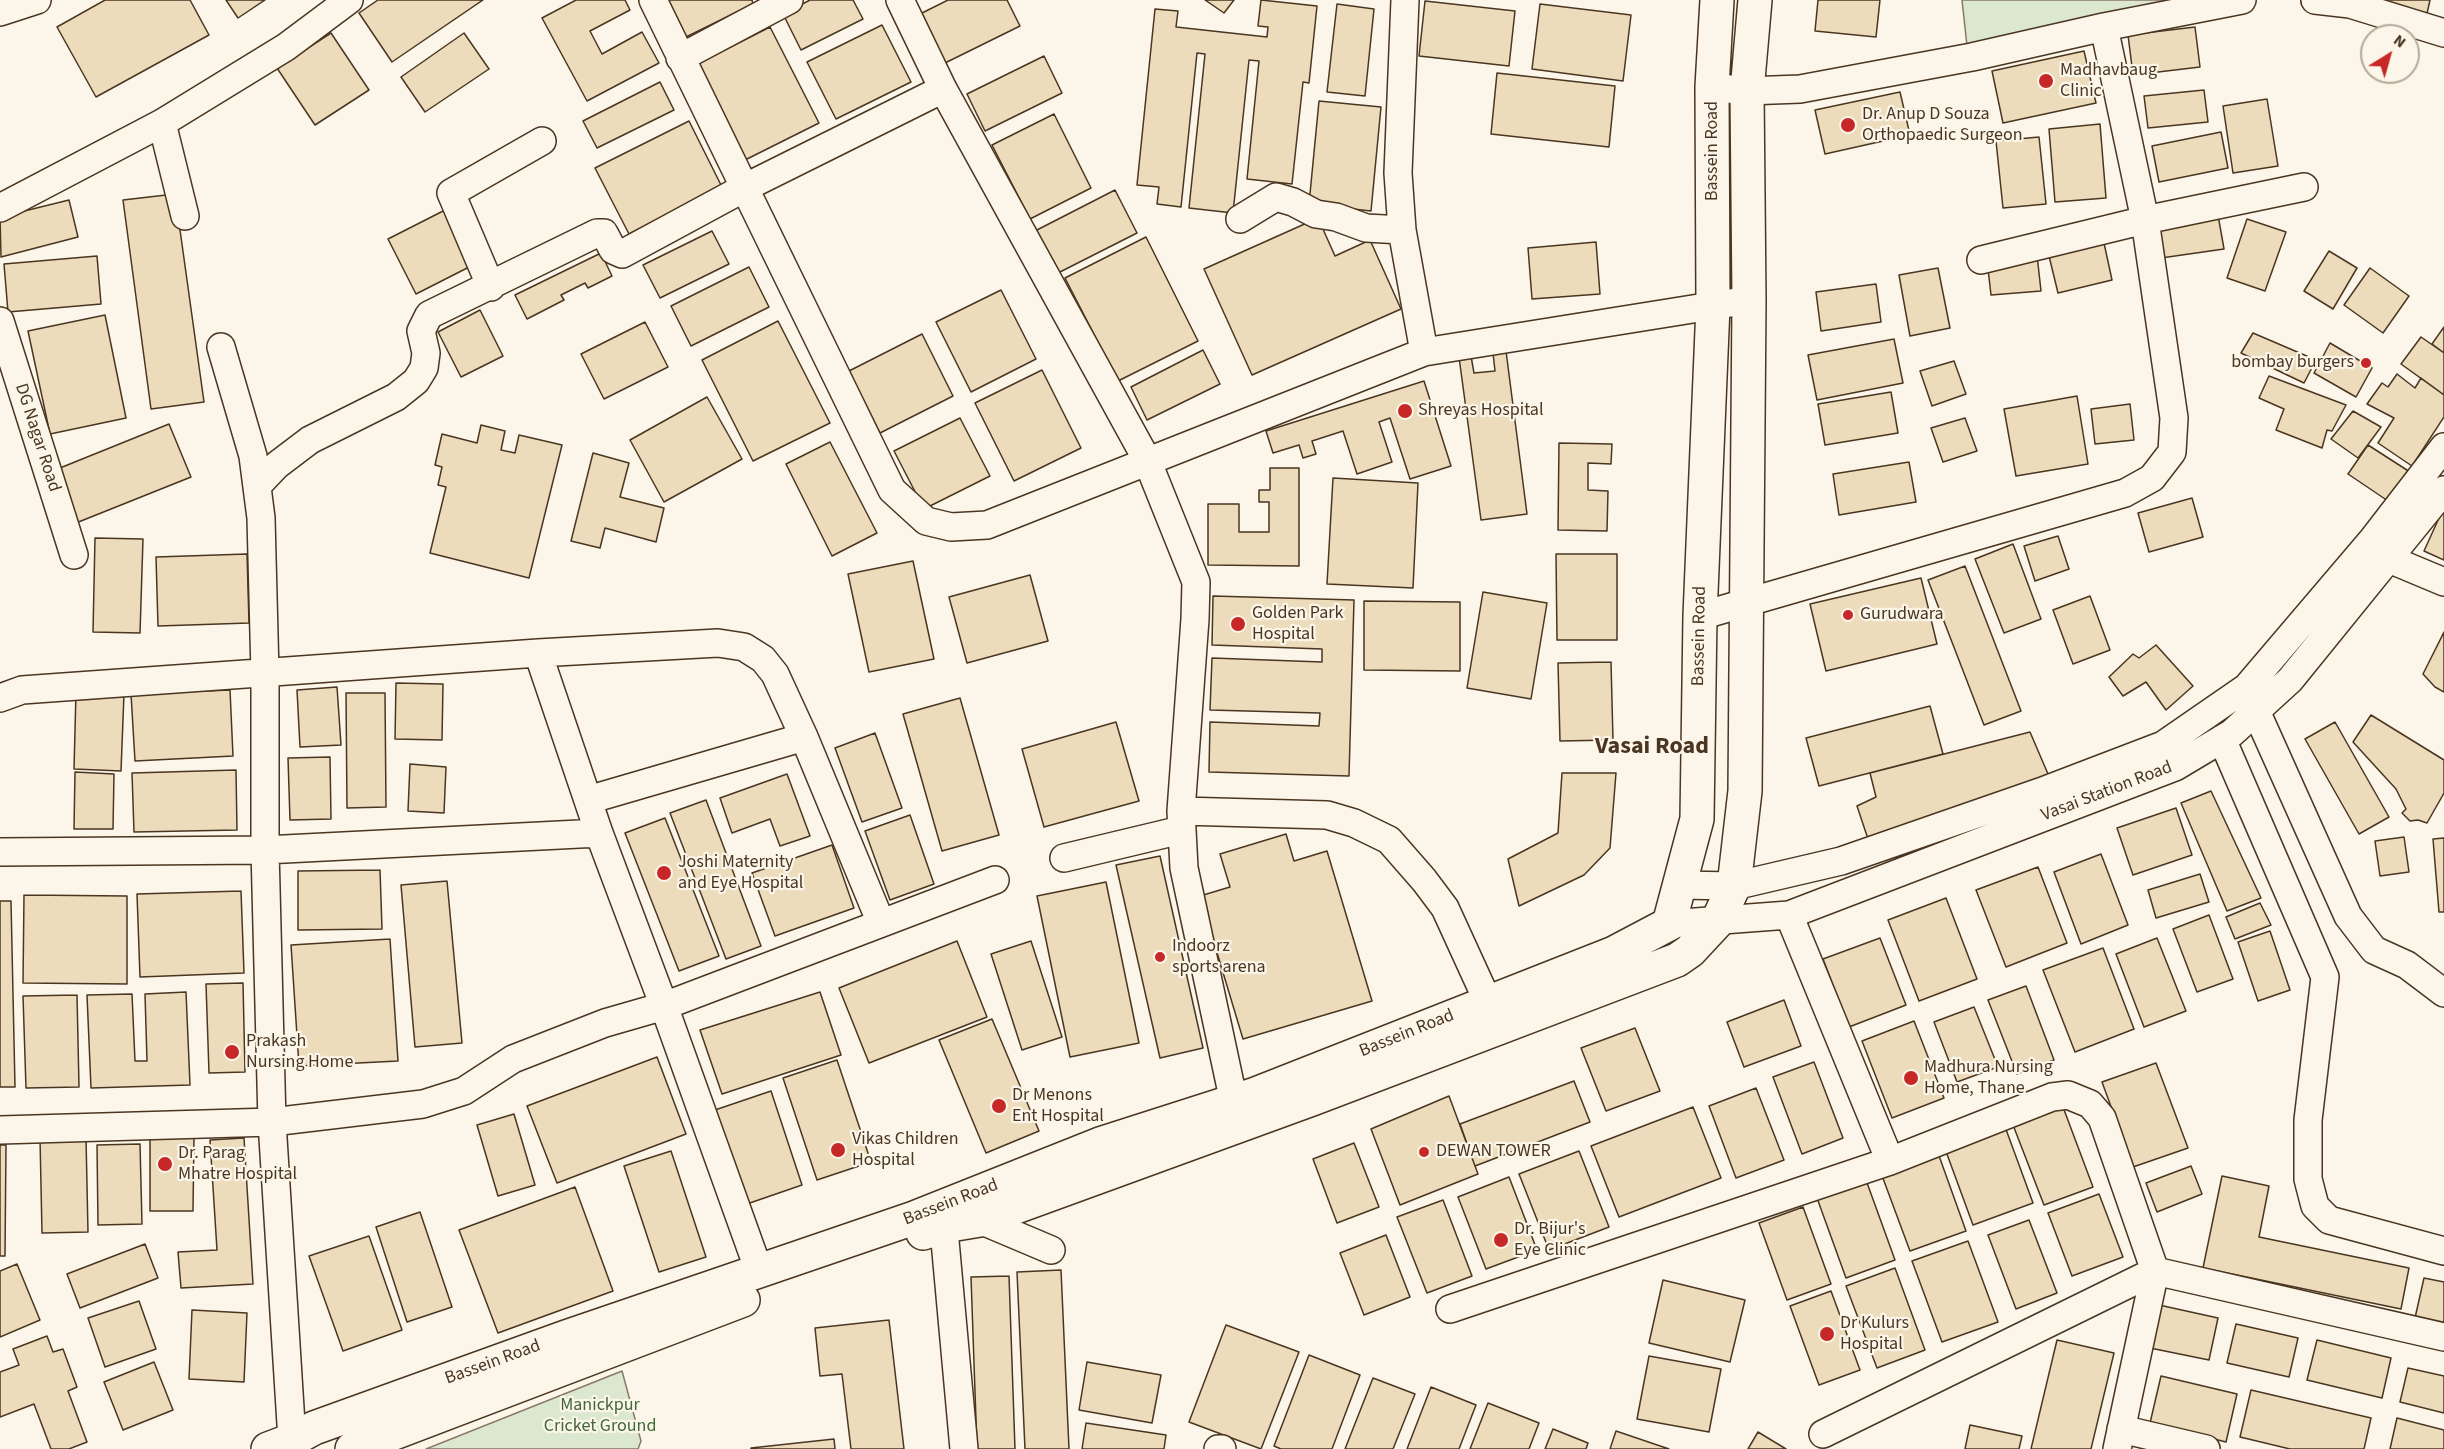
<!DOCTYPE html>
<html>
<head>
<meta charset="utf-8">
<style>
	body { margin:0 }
	#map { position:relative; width:2444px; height:1449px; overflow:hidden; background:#fbf6e9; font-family:"Source Sans 3",sans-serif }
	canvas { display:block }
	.north { position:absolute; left:2360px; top:24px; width:60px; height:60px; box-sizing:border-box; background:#fbf6e9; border:2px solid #b4a999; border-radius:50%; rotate:37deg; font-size:16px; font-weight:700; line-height:24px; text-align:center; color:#4a3520 }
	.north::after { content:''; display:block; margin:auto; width:21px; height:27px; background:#c62828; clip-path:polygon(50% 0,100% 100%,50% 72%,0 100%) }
</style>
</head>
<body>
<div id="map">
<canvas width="2444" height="1449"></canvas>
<div class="north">N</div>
</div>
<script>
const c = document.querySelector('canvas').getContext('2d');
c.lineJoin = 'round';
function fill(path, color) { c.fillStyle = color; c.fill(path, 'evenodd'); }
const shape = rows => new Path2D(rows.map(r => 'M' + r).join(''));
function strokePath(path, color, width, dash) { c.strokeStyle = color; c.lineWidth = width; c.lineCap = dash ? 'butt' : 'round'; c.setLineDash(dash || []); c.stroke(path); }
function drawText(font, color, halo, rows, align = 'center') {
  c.font = font + ' "Source Sans 3",sans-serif'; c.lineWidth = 4.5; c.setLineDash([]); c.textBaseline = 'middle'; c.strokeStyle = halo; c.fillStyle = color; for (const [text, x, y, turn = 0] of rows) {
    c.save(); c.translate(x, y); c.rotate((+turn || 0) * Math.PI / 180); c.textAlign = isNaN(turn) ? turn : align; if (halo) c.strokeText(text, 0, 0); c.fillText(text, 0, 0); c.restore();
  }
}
const green = shape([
	[1962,0,2168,0,1967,46,1962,0],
	[622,1371,641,1441,638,1449,426,1449,622,1371]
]);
fill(green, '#dce7d0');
strokePath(green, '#887966', 1.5);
const building = shape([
	[105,0,190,0,209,35,96,97,57,27,105,0],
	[226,0,265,0,238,18,226,0],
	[378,0,483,0,392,62,359,13,378,0],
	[576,0,625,0,630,10,590,31,602,54,642,32,659,63,587,101,542,18,576,0],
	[662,0,752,0,753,4,682,39,662,0],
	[810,0,853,0,863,19,801,50,783,14,810,0],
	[948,0,1007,0,1020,26,945,63,920,14,948,0],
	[1205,0,1234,0,1224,13,1205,0],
	[1261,0,1317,6,1309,83,1303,82,1292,184,1247,179,1259,61,1249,60,1233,213,1189,208,1205,54,1197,53,1181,207,1157,204,1159,187,1137,185,1155,9,1178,11,1176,27,1267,37,1268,27,1258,26,1261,0],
	[1818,0,1880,0,1876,37,1815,31,1818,0],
	[2361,0,2430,0,2426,18,2361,0],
	[1425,1,1515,11,1509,66,1419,56,1425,1],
	[1337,4,1374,9,1365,96,1327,92,1337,4],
	[1540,4,1631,15,1623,81,1532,69,1540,4],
	[882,25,911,82,836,119,807,62,882,25],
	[770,27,819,123,743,161,695,65,770,27],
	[2195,27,2200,67,2133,75,2128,35,2195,27],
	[331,33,369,90,315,125,277,68,331,33],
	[464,33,489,69,425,112,401,77,464,33],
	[2084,51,2096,103,2003,123,1992,71,2084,51],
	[1044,56,1062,93,985,131,967,94,1044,56],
	[1497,73,1615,86,1609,147,1491,134,1497,73],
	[660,82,674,110,597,148,583,121,660,82],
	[2204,90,2208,122,2148,128,2144,96,2204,90],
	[1900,92,1910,135,1825,154,1815,110,1900,92],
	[2267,99,2278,166,2233,173,2223,106,2267,99],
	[1319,101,1381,107,1371,211,1309,204,1319,101],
	[1054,114,1091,188,1030,219,992,145,1054,114],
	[689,121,722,187,629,234,595,168,689,121],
	[2100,124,2106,198,2055,202,2049,129,2100,124],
	[2221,132,2228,168,2159,182,2152,146,2221,132],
	[2039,137,2046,204,2003,208,1996,141,2039,137],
	[1115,190,1137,233,1054,275,1033,232,1115,190],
	[175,194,204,402,151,409,123,200,175,194],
	[69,200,78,237,1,257,0,217,69,200],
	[449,208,477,263,416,294,388,239,449,208],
	[2218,215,2224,249,2161,258,2156,225,2218,215],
	[1318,218,1335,256,1370,240,1401,309,1252,375,1204,269,1318,218],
	[2247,219,2286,232,2265,291,2227,278,2247,219],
	[712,231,729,264,660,298,643,265,712,231],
	[1146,237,1198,341,1118,381,1065,278,1146,237],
	[1596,242,1600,294,1532,299,1528,248,1596,242],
	[2104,243,2112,280,2058,293,2049,256,2104,243],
	[2329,251,2357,268,2333,309,2304,291,2329,251],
	[601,253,612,276,588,288,585,283,561,295,564,300,527,319,515,295,601,253],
	[2037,255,2041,291,1991,295,1987,260,2037,255],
	[97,256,101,304,8,312,4,264,97,256],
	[749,267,769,307,691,346,671,306,749,267],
	[1938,268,1950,328,1910,336,1899,275,1938,268],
	[2370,268,2409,296,2383,333,2344,305,2370,268],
	[1876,284,1881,322,1821,331,1816,292,1876,284],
	[1001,290,1036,359,971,392,936,322,1001,290],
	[480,310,503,356,461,377,438,332,480,310],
	[105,315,126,418,50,434,28,331,105,315],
	[778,321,830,423,753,461,702,360,778,321],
	[645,322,668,367,604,399,581,354,645,322],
	[2444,327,2444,353,2432,344,2444,327],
	[2253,333,2316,360,2304,383,2241,353,2253,333],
	[922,334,953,396,880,433,849,371,922,334],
	[2421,337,2444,353,2444,395,2401,364,2421,337],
	[1894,339,1903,383,1817,400,1808,355,1894,339],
	[2330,343,2372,368,2356,397,2314,373,2330,343],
	[1203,350,1220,384,1147,420,1131,387,1203,350],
	[1506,351,1527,514,1481,520,1459,357,1471,356,1474,373,1495,371,1493,353,1506,351],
	[1954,361,1966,394,1932,406,1920,371,1954,361],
	[1042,370,1081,448,1014,481,975,403,1042,370],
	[2397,374,2415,388,2421,378,2444,395,2444,417,2412,466,2378,443,2394,418,2367,404,2382,383,2388,387,2397,374],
	[2269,376,2346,405,2332,431,2327,430,2322,448,2276,430,2284,409,2259,398,2269,376],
	[1424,381,1451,466,1410,479,1390,418,1379,422,1392,462,1357,474,1343,431,1312,441,1316,454,1303,458,1299,445,1273,453,1266,431,1424,381],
	[1891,392,1898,433,1825,445,1818,404,1891,392],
	[2077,396,2088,464,2016,476,2004,409,2077,396],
	[707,397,742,459,664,502,630,440,707,397],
	[2130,404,2134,440,2095,444,2091,409,2130,404],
	[2353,411,2381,427,2358,458,2331,439,2353,411],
	[960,418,990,476,924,509,894,451,960,418],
	[1965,418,1977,451,1943,462,1931,428,1965,418],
	[169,424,191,477,76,523,55,470,169,424],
	[481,425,505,431,501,450,515,453,519,435,562,445,529,578,430,553,446,487,438,485,442,467,435,465,442,434,477,443,481,425],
	[830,442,877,533,832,556,786,464,830,442],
	[1559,443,1612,444,1611,464,1588,463,1588,490,1608,491,1607,531,1558,530,1559,443],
	[2368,445,2410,472,2391,503,2348,474,2368,445],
	[593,453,629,463,620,497,664,508,656,542,605,528,600,548,571,541,593,453],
	[1909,462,1916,502,1839,515,1833,474,1909,462],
	[1270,468,1299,468,1299,566,1208,565,1208,504,1239,504,1239,532,1269,532,1269,502,1259,502,1259,490,1270,490,1270,468],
	[1333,478,1418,483,1413,588,1327,584,1333,478],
	[2192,498,2203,537,2149,552,2138,513,2192,498],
	[2444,507,2444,560,2424,551,2444,507],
	[2058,536,2069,569,2035,581,2024,546,2058,536],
	[95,538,143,539,140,633,93,632,95,538],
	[2013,544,2041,619,2004,633,1975,559,2013,544],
	[247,554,249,623,158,626,156,557,247,554],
	[1556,554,1617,554,1617,640,1557,640,1556,554],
	[913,561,934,659,869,672,848,574,913,561],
	[1965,566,2021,711,1984,725,1928,580,1965,566],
	[1030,575,1048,641,967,663,949,597,1030,575],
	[1921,578,1937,644,1826,671,1810,604,1921,578],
	[1483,592,1547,603,1531,699,1467,688,1483,592],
	[1213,596,1354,600,1349,776,1209,772,1210,722,1319,726,1320,713,1210,710,1212,658,1322,662,1322,649,1212,645,1213,596],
	[2090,596,2110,650,2073,664,2053,610,2090,596],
	[1364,601,1460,602,1460,671,1364,670,1364,601],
	[2444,632,2444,692,2435,687,2423,674,2444,632],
	[2156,645,2193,686,2166,710,2146,682,2123,696,2109,677,2133,654,2139,658,2156,645],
	[1611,662,1613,740,1560,741,1558,663,1611,662],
	[396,683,443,684,442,740,395,739,396,683],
	[337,687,341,745,300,747,297,690,337,687],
	[230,690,233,756,135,761,131,694,230,690],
	[76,692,124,694,121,771,74,769,76,692],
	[346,693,385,693,386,807,347,808,346,693],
	[960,698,999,835,942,851,903,714,960,698],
	[1930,706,1943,754,1819,786,1806,738,1930,706],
	[2371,715,2444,760,2444,793,2427,823,2418,820,2410,821,2402,813,2406,809,2396,789,2353,742,2371,715],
	[1116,722,1139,801,1044,827,1022,749,1116,722],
	[2335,722,2389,817,2359,834,2305,739,2335,722],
	[2030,732,2051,781,1869,842,1857,806,1876,797,1870,773,2030,732],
	[875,733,902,808,862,822,835,748,875,733],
	[330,757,331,819,290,820,288,758,330,757],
	[410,764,446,767,444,813,408,811,410,764],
	[236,770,237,830,134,832,132,773,236,770],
	[75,772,114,774,113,829,74,829,75,772],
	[1562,773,1616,773,1610,848,1584,875,1519,906,1508,859,1558,833,1562,773],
	[787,774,810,836,780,846,770,819,732,833,720,798,787,774],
	[2211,791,2261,898,2227,911,2181,803,2211,791],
	[706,800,761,946,726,959,670,813,706,800],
	[2176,808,2192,855,2133,875,2117,828,2176,808],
	[910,815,934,884,890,900,865,831,910,815],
	[665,818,719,956,679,971,625,833,665,818],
	[1286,834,1294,861,1327,851,1372,1001,1243,1039,1200,896,1230,887,1220,854,1286,834],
	[2404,837,2409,872,2380,876,2375,841,2404,837],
	[2444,838,2444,912,2439,912,2433,839,2444,838],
	[832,845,854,908,775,936,752,873,832,845],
	[2101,854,2128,925,2081,944,2054,872,2101,854],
	[1160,856,1203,1048,1160,1058,1116,865,1160,856],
	[2038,867,2067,943,2006,967,1976,890,2038,867],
	[380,870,382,929,298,930,298,871,380,870],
	[2200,874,2209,902,2156,918,2148,890,2200,874],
	[447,881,462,1043,415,1047,401,885,447,881],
	[1106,882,1139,1043,1070,1057,1037,896,1106,882],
	[241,891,244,973,140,977,137,894,241,891],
	[24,895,127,896,127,984,23,983,24,895],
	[1946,898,1977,979,1919,1001,1888,920,1946,898],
	[0,901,11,901,15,1087,0,1087,0,901],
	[2260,903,2271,925,2235,939,2226,917,2260,903],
	[2209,915,2233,979,2197,992,2173,929,2209,915],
	[2270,931,2290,990,2258,1001,2238,942,2270,931],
	[1880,938,1906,1005,1849,1027,1823,959,1880,938],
	[2157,938,2186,1011,2144,1027,2116,954,2157,938],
	[390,939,398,1061,299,1066,291,945,390,939],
	[957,941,987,1017,869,1063,839,988,957,941],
	[1031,941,1062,1037,1022,1050,991,954,1031,941],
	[2103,948,2134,1029,2075,1052,2043,970,2103,948],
	[243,983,245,1072,209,1073,206,984,243,983],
	[2026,986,2054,1060,2017,1074,1988,1000,2026,986],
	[186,992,190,1085,91,1088,87,995,132,994,135,1061,147,1061,145,994,186,992],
	[820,992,841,1055,722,1094,700,1030,820,992],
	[77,995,79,1087,26,1088,23,996,77,995],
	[1784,1000,1801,1046,1744,1067,1727,1022,1784,1000],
	[1974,1007,1998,1067,1957,1082,1934,1022,1974,1007],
	[992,1019,1039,1131,986,1153,939,1040,992,1019],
	[1914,1021,1944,1098,1892,1118,1862,1041,1914,1021],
	[1635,1028,1660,1091,1606,1111,1581,1048,1635,1028],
	[657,1057,686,1134,557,1183,527,1106,657,1057],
	[837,1060,871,1162,817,1180,783,1078,837,1060],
	[1814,1062,1843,1138,1802,1154,1773,1077,1814,1062],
	[2156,1063,2188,1148,2133,1167,2102,1082,2156,1063],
	[1574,1081,1590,1122,1475,1166,1460,1124,1574,1081],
	[1756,1088,1784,1160,1736,1178,1709,1106,1756,1088],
	[771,1091,802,1185,744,1205,712,1111,771,1091],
	[1449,1096,1478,1174,1400,1205,1371,1129,1449,1096],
	[1693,1107,1721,1178,1619,1217,1591,1146,1693,1107],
	[2063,1107,2093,1187,2044,1205,2013,1125,2063,1107],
	[514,1114,535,1185,498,1196,477,1125,514,1114],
	[2004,1124,2033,1203,1973,1225,1944,1146,2004,1124],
	[150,1136,194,1136,193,1211,150,1211,150,1136],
	[40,1138,86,1138,88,1232,42,1233,40,1138],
	[244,1138,253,1284,181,1288,178,1252,217,1250,210,1140,244,1138],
	[1354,1143,1379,1207,1337,1223,1313,1159,1354,1143],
	[140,1144,142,1224,98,1225,97,1145,140,1144],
	[0,1145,6,1145,5,1256,0,1256,0,1145],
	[671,1151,706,1257,659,1272,624,1166,671,1151],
	[1579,1151,1609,1227,1549,1250,1519,1174,1579,1151],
	[1938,1153,1966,1231,1910,1251,1881,1173,1938,1153],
	[2191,1166,2202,1194,2157,1212,2146,1183,2191,1166],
	[2222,1176,2269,1186,2259,1237,2409,1268,2401,1309,2203,1268,2222,1176],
	[1509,1177,1537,1250,1486,1269,1458,1197,1509,1177],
	[1866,1180,1895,1260,1846,1278,1817,1198,1866,1180],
	[575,1187,613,1291,498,1333,459,1230,575,1187],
	[2099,1194,2123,1257,2072,1276,2048,1213,2099,1194],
	[1443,1200,1472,1276,1427,1293,1397,1217,1443,1200],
	[1803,1207,1831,1284,1787,1300,1759,1223,1803,1207],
	[420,1212,452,1307,407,1322,376,1227,420,1212],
	[2029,1220,2057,1293,2016,1309,1988,1235,2029,1220],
	[1386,1235,1410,1297,1364,1315,1340,1253,1386,1235],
	[369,1236,402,1330,343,1351,309,1256,369,1236],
	[1968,1241,1998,1322,1942,1342,1912,1261,1968,1241],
	[145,1244,158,1278,80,1308,67,1274,145,1244],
	[17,1264,40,1320,0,1337,0,1271,17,1264],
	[1895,1268,1925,1350,1877,1368,1846,1286,1895,1268],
	[1061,1270,1069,1449,1025,1449,1017,1272,1061,1270],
	[1009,1276,1015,1449,977,1449,971,1277,1009,1276],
	[2424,1278,2444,1282,2444,1324,2415,1318,2424,1278],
	[1663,1280,1745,1300,1730,1362,1649,1343,1663,1280],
	[1831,1291,1860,1370,1819,1385,1790,1306,1831,1291],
	[139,1301,156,1349,105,1367,88,1318,139,1301],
	[2159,1305,2218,1318,2209,1360,2150,1348,2159,1305],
	[192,1310,247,1313,244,1382,189,1379,192,1310],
	[889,1320,904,1449,851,1449,842,1374,820,1376,815,1328,889,1320],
	[2236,1324,2298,1338,2289,1377,2227,1363,2236,1324],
	[1226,1325,1299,1352,1261,1449,1189,1422,1226,1325],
	[47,1336,53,1352,63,1349,77,1387,68,1391,87,1442,69,1449,51,1449,34,1404,0,1417,0,1372,19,1365,13,1349,47,1336],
	[2057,1340,2114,1353,2091,1449,2031,1449,2057,1340],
	[2317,1340,2391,1358,2382,1398,2307,1380,2317,1340],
	[1309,1355,1360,1375,1332,1449,1281,1449,1274,1446,1309,1355],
	[1649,1356,1721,1369,1709,1432,1637,1419,1649,1356],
	[154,1362,173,1410,123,1430,104,1382,154,1362],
	[1087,1362,1161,1375,1152,1423,1079,1410,1087,1362],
	[2408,1368,2444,1376,2444,1413,2400,1402,2408,1368],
	[2161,1376,2237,1394,2226,1442,2150,1423,2161,1376],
	[1373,1378,1415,1394,1393,1449,1345,1449,1373,1378],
	[1431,1387,1476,1405,1459,1449,1407,1449,1431,1387],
	[2251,1390,2371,1418,2364,1449,2290,1449,2240,1437,2251,1390],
	[1488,1403,1539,1423,1529,1449,1470,1449,1488,1403],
	[2397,1418,2444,1430,2444,1449,2390,1449,2397,1418],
	[1086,1423,1166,1435,1164,1449,1082,1449,1086,1423],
	[1970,1425,2022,1436,2019,1449,1965,1449,1970,1425],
	[1553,1429,1588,1443,1586,1449,1545,1449,1553,1429],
	[1616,1431,1669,1449,1610,1449,1616,1431],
	[1758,1432,1786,1449,1748,1449,1758,1432],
	[834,1439,835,1449,751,1449,751,1448,834,1439]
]);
fill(building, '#ecdcbc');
strokePath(building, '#4a3520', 1.5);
const minor = shape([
	[653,0,892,490,926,521,951,527,987,525,1424,352,1749,300],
	[900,0,943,89,1147,460,1196,582,1195,619,1181,811,1184,868,1238,1121],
	[1405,0,1398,173,1402,230,1424,352],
	[2315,0,2350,4,2444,33],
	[0,12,37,0],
	[680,58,789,0],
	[1712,87,1747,91,1800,89,1972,57,2104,27,2242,0],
	[162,123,185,216],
	[0,208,162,123,286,47,349,0],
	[1240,219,1276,197,1293,202,1316,214,1336,217,1366,228,1402,230],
	[1981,260,2145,220,2304,187],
	[491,287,451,193,542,141],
	[0,321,74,555],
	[221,347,253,456,261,518,265,674,265,850,272,1122,292,1440,294,1449],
	[257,486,277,465,310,440,396,397,416,381,424,368,426,353,421,331,429,315,597,233,604,233,613,250,622,254,746,187,943,89],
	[2389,559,2444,582],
	[1700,616,2125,493,2152,478,2172,452,2174,418,2145,220,2104,27],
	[538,653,599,833,664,1006,759,1271],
	[0,698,22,690,538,653,718,643,744,647,763,659,775,674,804,737,881,923],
	[2256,711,2348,916,2374,950,2407,965,2444,993],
	[2222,739,2325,977,2308,1120,2308,1179,2315,1206,2329,1220,2444,1251],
	[588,800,804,737],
	[1181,811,1327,815,1354,823,1389,840,1424,880,1445,908,1488,1002],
	[0,852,265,850,599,833],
	[1064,858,1181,830],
	[1680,885,1734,886,1841,861,2040,792,2163,745,2247,687,2373,539,2444,447],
	[1789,915,1890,1161],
	[1669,924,1789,915,2175,767,2232,733,2290,680,2444,490],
	[0,1130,272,1122,423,1104,464,1091,513,1059,605,1023,664,1006,995,880],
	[942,1208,964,1449],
	[980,1220,1051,1250],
	[1450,1309,1890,1161,2052,1097,2068,1095,2090,1104,2102,1118,2155,1271,2444,1337],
	[2121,1429,2206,1449],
	[1823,1434,2155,1271],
	[1218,1449,1222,1449],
	[2117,1449,2155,1271]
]);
const major = shape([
	[923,1233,944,1226,980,1220,1312,1099,1677,960,1690,951,1717,922,1734,886,1745,791,1749,300,1747,91,1755,0],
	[268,1449,292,1440,314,1428,566,1337,914,1218,1100,1144,1253,1095,1614,953,1669,924,1697,819,1700,616,1713,306,1712,87,1717,0],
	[352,1449,743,1300]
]);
strokePath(minor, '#4a3520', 30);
strokePath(major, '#4a3520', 36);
strokePath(minor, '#fbf6e9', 27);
strokePath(major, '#fbf6e9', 33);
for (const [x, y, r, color] of [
	[2046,81,8,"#c62828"],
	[1848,125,8,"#c62828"],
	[2366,363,6,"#c62828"],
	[1405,411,8,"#c62828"],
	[1848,615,6,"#c62828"],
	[1238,624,8,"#c62828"],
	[664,873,8,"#c62828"],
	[1160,957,6,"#c62828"],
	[232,1052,8,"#c62828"],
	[1911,1078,8,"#c62828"],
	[999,1106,8,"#c62828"],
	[838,1150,8,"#c62828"],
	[1424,1152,6,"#c62828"],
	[165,1164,8,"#c62828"],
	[1501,1240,8,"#c62828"],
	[1827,1334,8,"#c62828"]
]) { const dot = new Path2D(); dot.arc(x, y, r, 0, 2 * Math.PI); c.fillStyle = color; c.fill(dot); strokePath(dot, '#fbf6e9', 2); }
drawText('18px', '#4a3520', '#fbf6e9', [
	["Madhavbaug",2060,71],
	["Clinic",2060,92],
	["Dr. Anup D Souza",1862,115],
	["Orthopaedic Surgeon",1862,136],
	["bombay burgers",2354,363,"right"],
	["Shreyas Hospital",1418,411],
	["Golden Park",1252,614],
	["Hospital",1252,635],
	["Gurudwara",1860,615],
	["Joshi Maternity",678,863],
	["and Eye Hospital",678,884],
	["Indoorz",1172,947],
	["sports arena",1172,968],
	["Prakash",246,1042],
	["Nursing Home",246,1063],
	["Madhura Nursing",1924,1068],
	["Home, Thane",1924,1089],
	["Dr Menons",1012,1096],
	["Ent Hospital",1012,1117],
	["Vikas Children",852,1140],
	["Hospital",852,1161],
	["DEWAN TOWER",1436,1152],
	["Dr. Parag",178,1154],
	["Mhatre Hospital",178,1175],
	["Dr. Bijur's",1514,1230],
	["Eye Clinic",1514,1251],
	["Dr Kulurs",1840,1324],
	["Hospital",1840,1345]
], 'left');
drawText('18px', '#4a3520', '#fbf6e9', [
	["Bassein Road",1713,151,-90],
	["DG Nagar Road",37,438,72],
	["Bassein Road",1700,636,-89],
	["Vasai Station Road",2107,792,-21],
	["Bassein Road",1407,1034,-22],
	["Bassein Road",951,1203,-21],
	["Bassein Road",493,1363,-20]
]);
drawText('18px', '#436837', '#fbf6e9', [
	["Manickpur",600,1406],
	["Cricket Ground",600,1427]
]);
drawText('bold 24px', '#4a3520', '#fbf6e9', [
	["Vasai Road",1652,748]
]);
</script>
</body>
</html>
